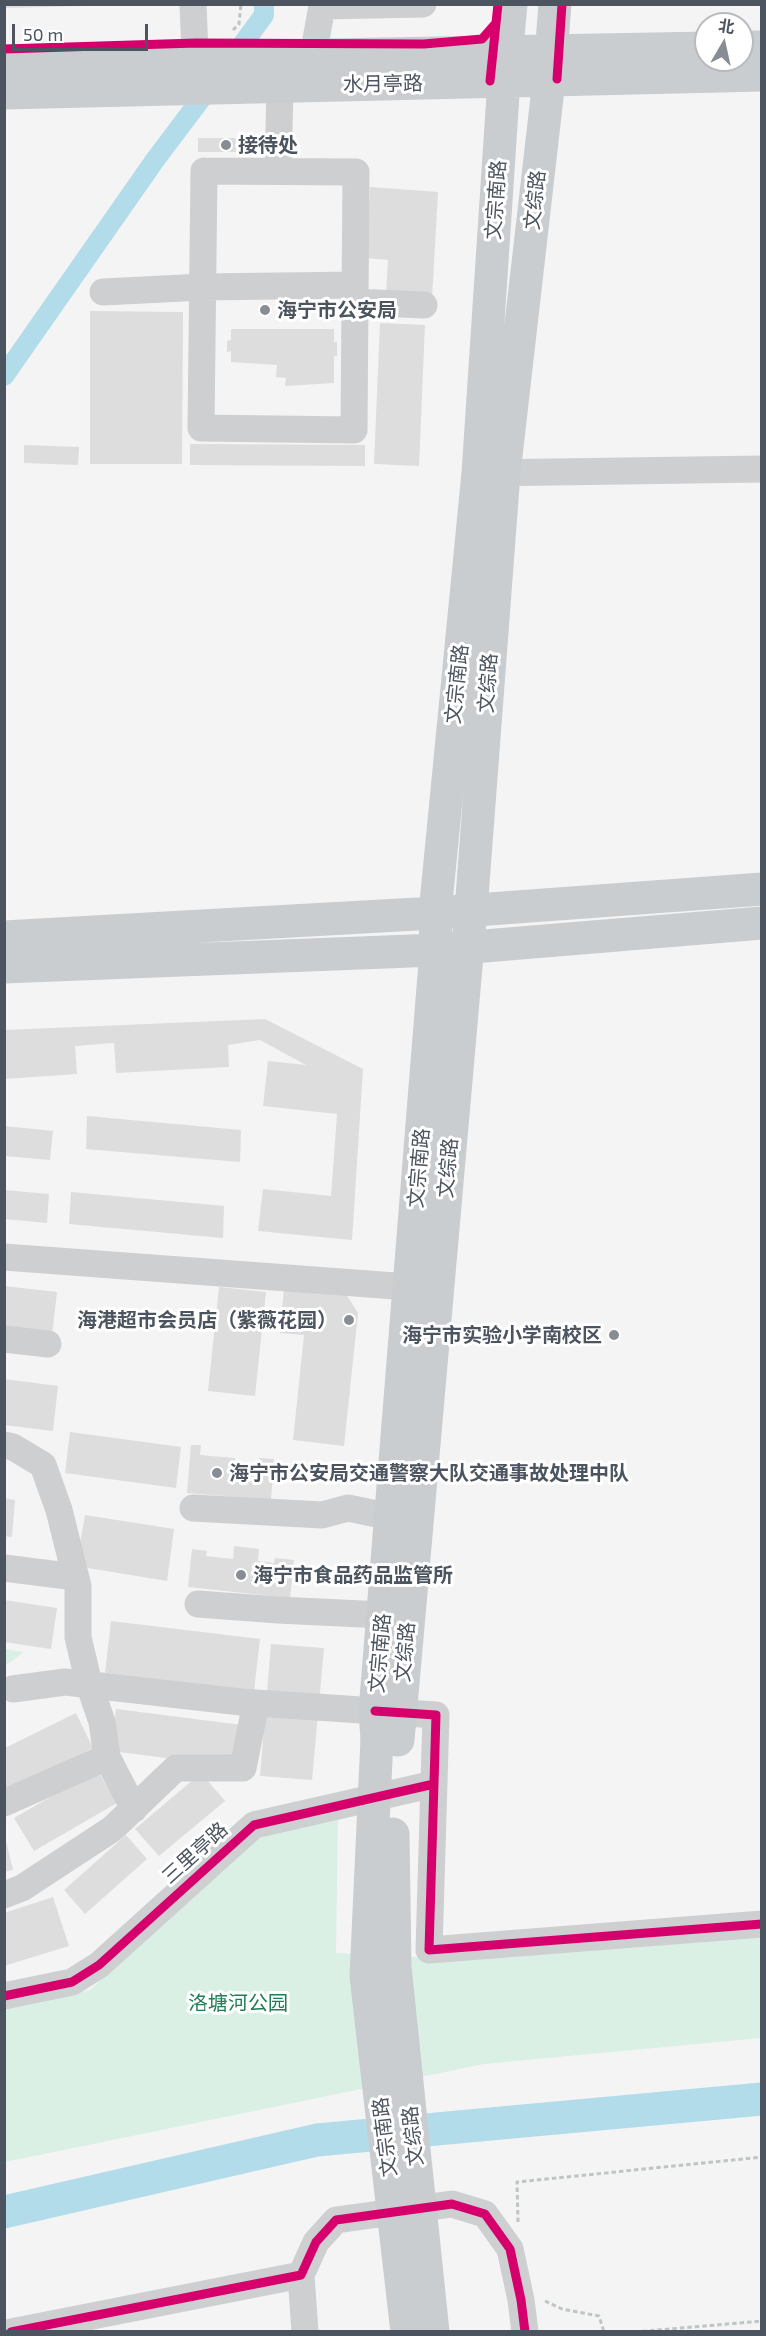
<!DOCTYPE html>
<html>
<head>
<meta charset="utf-8">
<style>
	body { margin:0 }
	#map { position:relative; width:766px; height:2336px; overflow:hidden; background:#f4f4f4; font-family:"Exo 2","Noto Sans SC",sans-serif }
	canvas { display:block }
	.frame { position:absolute; inset:0; border:6px solid #4c555f; pointer-events:none }
	.north { position:absolute; left:694px; top:12px; width:60px; height:60px; box-sizing:border-box; background:#fff; border:2px solid #b7bbbf; border-radius:50%; rotate:9deg; font-size:16px; font-weight:700; line-height:24px; text-align:center; color:#4c555f }
	.north::after { content:''; display:block; margin:auto; width:21px; height:27px; background:#878d93; clip-path:polygon(50% 0,100% 100%,50% 72%,0 100%) }
	.scale { position:absolute; left:12px; top:24px; width:136px; height:27px; box-sizing:border-box; border:3px solid #4c555f; border-top:0; padding-left:8px; font-size:18px; line-height:21px; white-space:nowrap; color:#4c555f; -webkit-text-stroke:4px #fff; paint-order:stroke }
</style>
</head>
<body>
<div id="map">
<canvas width="766" height="2336"></canvas>
<div class="frame"></div>
<div class="north">北</div>
<div class="scale">50 m</div>
</div>
<script>
const c = document.querySelector('canvas').getContext('2d');
c.lineJoin = 'round';
function fill(path, color) { c.fillStyle = color; c.fill(path, 'evenodd'); }
const shape = rows => new Path2D(rows.map(r => 'M' + r).join(''));
function strokePath(path, color, width, dash) { c.strokeStyle = color; c.lineWidth = width; c.lineCap = dash ? 'butt' : 'round'; c.setLineDash(dash || []); c.stroke(path); }
function drawText(font, color, halo, rows, align = 'center') {
  c.font = font + ' "Exo 2","Noto Sans SC",sans-serif'; c.lineWidth = 6; c.setLineDash([]); c.textBaseline = 'middle'; c.strokeStyle = halo; c.fillStyle = color; for (const [text, x, y, turn = 0] of rows) {
    c.save(); c.translate(x, y); c.rotate((+turn || 0) * Math.PI / 180); c.textAlign = isNaN(turn) ? turn : align; if (halo) c.strokeText(text, 0, 0); c.fillText(text, 0, 0); c.restore();
  }
}
fill(shape([
	[5,1649,24,1652,5,1666],
	[338,1814,336,1953,433,1958,761,1925,761,2038,484,2064,5,2162,5,2008,90,1990,259,1835]
]), '#dbf0e5');
strokePath(shape([
	[231,60,264,15,264,4],
	[4,376,155,160,213,83]
]), '#b3dceb', 20);
strokePath(shape([
	[4,2212,317,2140,762,2099]
]), '#b3dceb', 33);
fill(shape([
	[4,4,85,4,85,6,4,8],
	[198,138,254,138,254,152,198,152],
	[370,187,438,192,432,299,386,296,388,260,366,258],
	[90,311,183,312,182,464,90,464],
	[380,323,425,325,419,466,374,464],
	[231,329,334,329,334,342,337,342,337,356,334,356,334,383,285,386,286,378,276,377,277,365,231,362,231,351,227,352,227,341,231,340],
	[190,444,365,445,365,466,190,465],
	[24,445,79,447,78,465,24,463],
	[265,1019,363,1069,352,1240,258,1231,263,1189,331,1196,337,1114,263,1106,268,1061,306,1065,260,1040,228,1045,229,1067,116,1073,114,1043,75,1046,77,1074,4,1079,4,1030],
	[87,1116,241,1130,240,1162,86,1149],
	[4,1126,53,1131,50,1160,4,1156],
	[4,1190,49,1194,47,1223,4,1219],
	[71,1192,224,1206,223,1238,69,1224],
	[4,1286,57,1292,52,1335,4,1329],
	[219,1287,266,1292,255,1396,208,1391],
	[284,1288,346,1294,358,1313,344,1446,293,1440,304,1335,280,1333],
	[4,1379,58,1386,53,1431,4,1425],
	[70,1432,181,1447,176,1488,65,1473],
	[191,1445,201,1445,200,1455,235,1458,234,1471,258,1474,259,1458,274,1459,271,1500,187,1493],
	[4,1498,15,1500,12,1537,4,1536],
	[85,1515,174,1529,167,1581,76,1566],
	[234,1546,259,1549,258,1561,274,1563,275,1558,294,1560,290,1598,188,1587,192,1549,207,1551,206,1556,233,1559],
	[4,1600,57,1608,51,1649,4,1642],
	[111,1621,260,1639,254,1691,105,1673],
	[271,1644,324,1648,312,1780,260,1776],
	[116,1709,242,1725,237,1767,111,1751],
	[76,1713,93,1748,5,1791,5,1748],
	[97,1770,117,1803,34,1851,14,1818],
	[201,1773,225,1801,159,1856,135,1829],
	[4,1832,13,1870,4,1872],
	[126,1835,147,1859,85,1914,64,1890],
	[53,1897,69,1946,4,1966,4,1913]
]), '#ddddde');
strokePath(shape([
	[233,30,239,24,241,4],
	[518,2222,517,2182,762,2157],
	[545,2301,562,2309,599,2316,604,2332],
	[635,2332,762,2321]
]), '#bdc6c4', 3, [4.5, 3]);
strokePath(shape([
	[193,4,196,78],
	[315,45,322,6,423,4],
	[204,171,356,172,354,430,201,428,204,171],
	[278,171,280,87],
	[103,292,203,287,355,285],
	[355,302,424,305],
	[485,473,762,469],
	[4,1257,409,1287],
	[4,1339,48,1344],
	[4,1445,13,1447,43,1465,59,1510,78,1586,78,1637,89,1684,102,1722,107,1757,134,1809],
	[193,1508,322,1515,348,1508,391,1517],
	[4,1568,75,1577],
	[198,1604,278,1610,383,1615],
	[13,1689,65,1682,241,1702,436,1715,429,1950,762,1924],
	[4,1803,107,1757],
	[4,1895,22,1888,112,1829,176,1768,243,1768,256,1703],
	[4,1996,72,1982,99,1965,254,1825,434,1784],
	[301,2275,305,2332],
	[11,2332,301,2275,316,2242,336,2220,452,2204,485,2214,510,2249,521,2300,525,2332]
]), '#cecfd1', 27);
strokePath(shape([
	[742,47,762,47],
	[4,61,706,48],
	[4,93,762,75],
	[4,937,435,913,762,889],
	[4,967,436,950,762,923],
	[377,1739,375,1711,436,950,435,913,478,473,504,80,511,4],
	[398,1740,471,910,504,473,549,80,555,4]
]), '#cacdd0', 33);
strokePath(shape([
	[377,1739,366,1976,407,2332],
	[393,1834,395,1967,433,2332]
]), '#cacdd0', 33);
strokePath(shape([
	[4,49,196,43,424,44,482,39,496,23],
	[557,79,562,4],
	[490,81,498,4],
	[375,1711,436,1715,429,1950,762,1924],
	[4,1996,72,1982,99,1965,254,1825,434,1784],
	[11,2332,301,2275,316,2242,336,2220,452,2204,485,2214,510,2249,521,2300,525,2332]
]), '#d6006c', 9);
for (const [x, y, r, color] of [
	[226,145,6,"#878d93"],
	[265,310,6,"#878d93"],
	[349,1320,6,"#878d93"],
	[614,1335,6,"#878d93"],
	[217,1473,6,"#878d93"],
	[241,1575,6,"#878d93"]
]) { const dot = new Path2D(); dot.arc(x, y, r, 0, 2 * Math.PI); c.fillStyle = color; c.fill(dot); strokePath(dot, '#fff', 2); }
drawText('20px', '#4c555f', '#fff', [
	["水月亭路",383,84,-1],
	["文宗南路",496,200,-86],
	["文综路",535,200,-84],
	["文综路",488,683,-86],
	["文宗南路",457,684,-84],
	["文宗南路",419,1168,-85],
	["文综路",448,1168,-85],
	["文综路",405,1652,-85],
	["文宗南路",380,1653,-85],
	["三里亭路",195,1853,-42],
	["文综路",413,2136,-96],
	["文宗南路",385,2137,-97]
]);
drawText('bold 20px', '#4c555f', '#fff', [
	["接待处",238,145],
	["海宁市公安局",277,310],
	["海港超市会员店（紫薇花园）",337,1320,"right"],
	["海宁市实验小学南校区",602,1335,"right"],
	["海宁市公安局交通警察大队交通事故处理中队",229,1473],
	["海宁市食品药品监管所",253,1575]
], 'left');
drawText('20px', '#207d55', '#fff', [
	["洛塘河公园",238,2003]
]);
</script>
</body>
</html>
